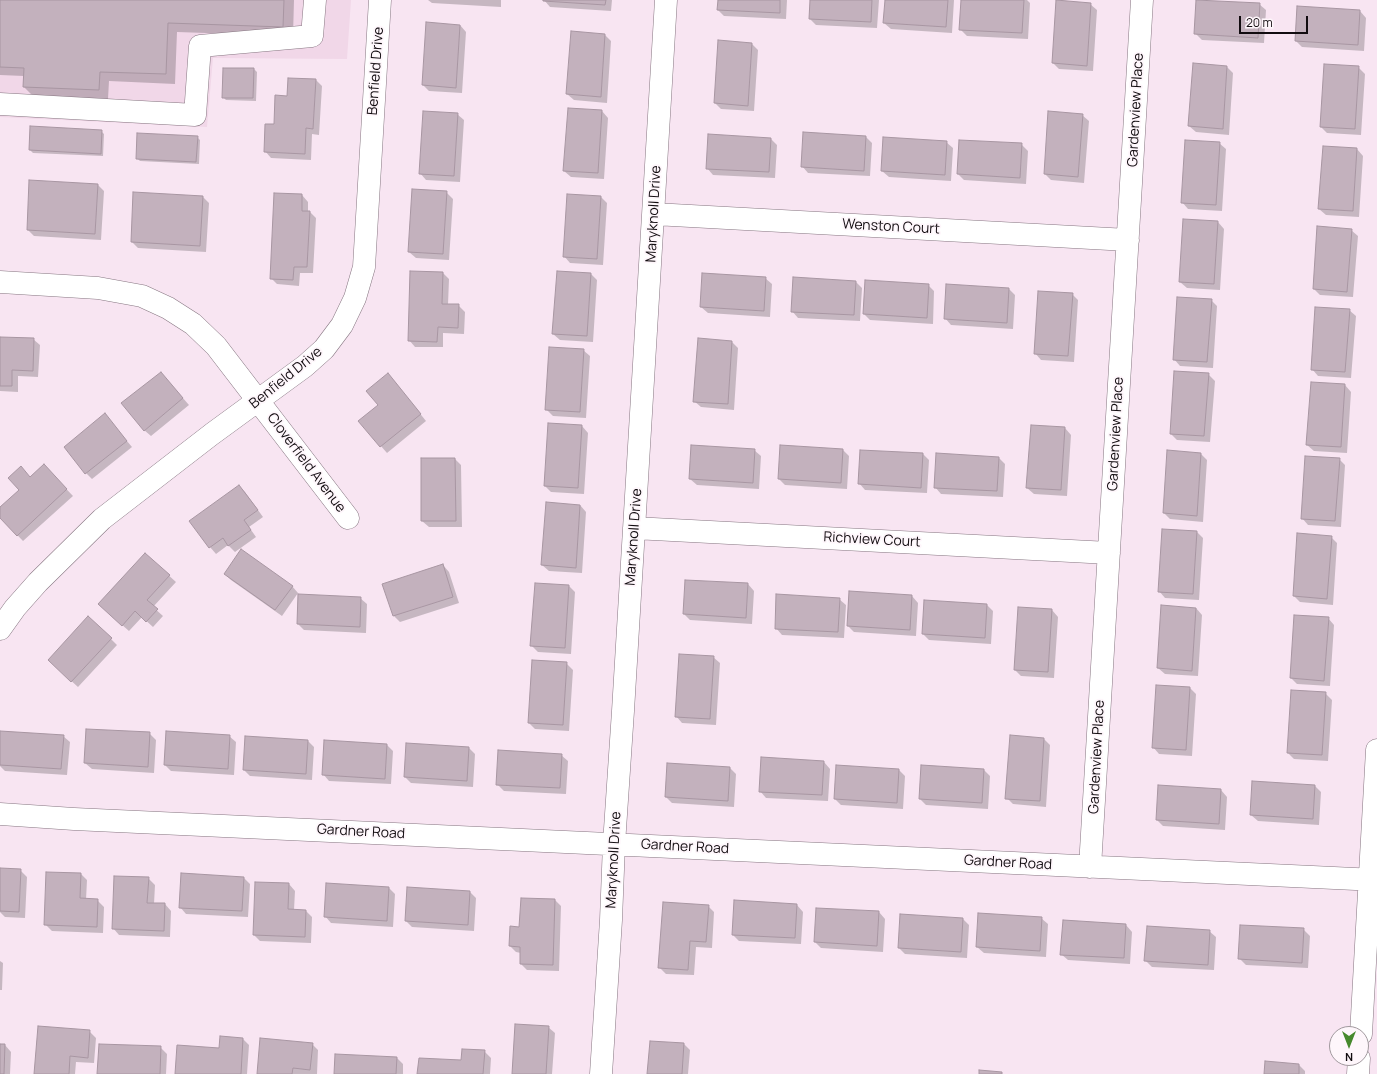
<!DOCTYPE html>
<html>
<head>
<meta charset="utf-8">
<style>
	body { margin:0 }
	#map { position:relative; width:1377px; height:1074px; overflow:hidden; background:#f8e5f2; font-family:Manrope,sans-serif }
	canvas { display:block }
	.north { position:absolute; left:1329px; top:1026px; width:40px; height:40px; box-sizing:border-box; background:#fef6fb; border:1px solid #a0989d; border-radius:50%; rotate:180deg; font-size:11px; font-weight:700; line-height:16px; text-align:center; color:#120c10 }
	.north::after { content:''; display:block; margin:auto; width:14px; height:18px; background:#46892d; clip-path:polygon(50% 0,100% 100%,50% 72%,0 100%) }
	.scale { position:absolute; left:1239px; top:16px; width:69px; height:18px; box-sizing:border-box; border:2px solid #120c10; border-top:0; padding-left:5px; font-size:12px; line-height:14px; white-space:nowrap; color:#120c10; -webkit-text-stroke:3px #fef6fb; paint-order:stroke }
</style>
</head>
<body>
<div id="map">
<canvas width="1377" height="1074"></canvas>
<div class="north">N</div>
<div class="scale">20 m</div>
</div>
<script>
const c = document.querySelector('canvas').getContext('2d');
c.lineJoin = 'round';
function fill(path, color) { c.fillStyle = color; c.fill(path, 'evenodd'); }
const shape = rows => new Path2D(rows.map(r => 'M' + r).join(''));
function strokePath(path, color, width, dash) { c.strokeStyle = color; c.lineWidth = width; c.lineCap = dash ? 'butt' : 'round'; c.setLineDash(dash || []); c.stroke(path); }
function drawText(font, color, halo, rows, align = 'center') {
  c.font = font + ' Manrope,sans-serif'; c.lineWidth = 3.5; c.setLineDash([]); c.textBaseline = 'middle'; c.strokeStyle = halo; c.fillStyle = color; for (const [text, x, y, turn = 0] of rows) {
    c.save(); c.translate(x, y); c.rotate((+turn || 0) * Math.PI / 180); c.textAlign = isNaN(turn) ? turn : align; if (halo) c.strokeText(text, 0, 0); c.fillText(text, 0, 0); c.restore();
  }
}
fill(shape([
	[0,0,351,0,347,59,213,58,207,127,0,117]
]), '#f1d7e8');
fill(shape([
	[0,0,294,0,293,36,177,32,175,84,109,81,108,99,33,96,24,87,24,76,0,75],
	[428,0,501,0,501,7,432,3],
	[544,0,612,0,611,11,550,7],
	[719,0,787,0,786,19,724,16,718,10],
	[811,0,879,0,877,28,816,25,810,19],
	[886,0,954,0,952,33,891,29,884,23],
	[962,0,1027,0,1030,3,1028,39,967,36,960,29],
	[1090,4,1097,10,1093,71,1059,69,1053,63],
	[1259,4,1266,10,1264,43,1202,40,1195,33],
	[1360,11,1366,18,1364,51,1302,47,1296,41],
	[460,25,466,32,462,93,429,91,423,85],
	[605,35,611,41,607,103,574,100,567,94],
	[752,44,758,50,754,111,721,109,715,103],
	[1227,67,1233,73,1229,135,1196,132,1189,126],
	[1358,67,1365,74,1361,135,1327,133,1321,127],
	[254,69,257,72,256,101,226,100,223,97],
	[316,80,322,86,319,135,312,134,311,160,271,158,265,151,288,97],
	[602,111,608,118,604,179,571,177,564,171],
	[457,114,464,120,460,182,426,180,420,173],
	[1082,115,1089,121,1084,183,1051,180,1045,174],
	[101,131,104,134,103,156,33,153,30,150],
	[197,137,200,140,199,164,140,161,137,158],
	[866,137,872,143,870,176,808,173,802,166],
	[771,139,777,145,775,178,713,175,707,168],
	[946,142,953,148,951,181,889,177,882,171],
	[1219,143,1226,149,1222,211,1188,209,1182,202],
	[1021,144,1028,151,1026,184,964,180,958,174],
	[1357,149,1363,156,1359,217,1326,215,1319,209],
	[30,181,98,185,104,191,101,240,34,236,28,230],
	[446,192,453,199,449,260,416,258,409,252],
	[302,195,308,202,308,212,310,212,316,218,313,273,300,273,299,286,277,284,271,278],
	[568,195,601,197,607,203,603,265,570,263,564,256],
	[202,196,209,203,206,252,138,248,132,242],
	[1218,222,1224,229,1220,290,1187,288,1180,282],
	[1351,230,1358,236,1353,297,1320,295,1314,289],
	[443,273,449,279,448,305,458,305,465,312,464,334,443,333,443,347,415,347,409,340],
	[591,274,597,280,593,342,560,340,553,334],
	[765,278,772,284,770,317,708,313,701,307],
	[856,282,862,288,860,321,798,318,792,311],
	[928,285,934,291,933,324,870,320,864,314],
	[1009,289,1015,295,1013,329,951,325,945,318],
	[1072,294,1078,300,1074,362,1041,360,1035,353],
	[1211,300,1217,306,1213,368,1180,366,1174,359],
	[1349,310,1356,316,1351,378,1318,376,1312,369],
	[0,338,33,339,40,345,38,377,18,376,18,392,0,391],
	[732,342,738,348,734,410,701,407,694,401],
	[583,350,590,356,586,418,553,416,546,409],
	[161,373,189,405,151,436,144,430],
	[1208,374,1215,381,1210,442,1177,440,1171,434],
	[394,381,426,421,387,453,359,421,379,405],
	[1345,385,1351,392,1347,453,1314,451,1307,445],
	[105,415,132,447,92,479,86,473],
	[582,426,588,433,584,494,551,492,545,486],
	[1065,428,1071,435,1067,496,1034,494,1027,488],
	[754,450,761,456,759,489,697,485,690,479],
	[843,450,849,456,847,489,785,485,779,479],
	[1168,451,1201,454,1207,460,1203,522,1170,519,1164,513],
	[923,454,929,460,927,493,865,490,859,483],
	[999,458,1005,464,1003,497,941,494,935,487],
	[455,459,461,465,462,527,429,527,422,521],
	[1339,459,1345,465,1341,527,1308,525,1302,518],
	[50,472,73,496,23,541,0,517,0,508,20,490],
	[239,486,245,492,263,517,249,527,256,537,235,552,228,545,216,554,210,547],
	[580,505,586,512,582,573,549,571,542,565],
	[1197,532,1203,538,1199,600,1165,598,1159,591],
	[1331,537,1337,543,1333,605,1300,602,1294,596],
	[145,554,176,582,153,607,163,616,153,627,142,617,129,631,105,610],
	[443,565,449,572,459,603,400,622,394,616,384,584],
	[225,574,292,586,298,593,282,616,231,580],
	[686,581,748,584,754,591,752,624,690,620,684,614],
	[569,586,575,592,571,654,538,652,531,645],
	[912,596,918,603,916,636,854,632,848,626],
	[360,598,367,604,366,633,304,630,298,624],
	[839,599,846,605,844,638,782,635,776,628],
	[987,605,993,611,991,644,929,640,923,634],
	[1019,608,1052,610,1058,617,1054,678,1021,676,1015,670],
	[1196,608,1202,615,1198,676,1165,674,1158,668],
	[1328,618,1334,625,1330,686,1297,684,1291,678],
	[111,639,117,645,78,687,55,666],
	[713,657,720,663,716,725,682,723,676,716],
	[566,663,573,670,569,731,535,729,529,723],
	[1157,686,1190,688,1196,694,1192,756,1159,754,1153,747],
	[1325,693,1332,700,1328,761,1294,759,1288,753],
	[149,733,156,740,154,773,92,769,85,763],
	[63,736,70,742,67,775,5,771,0,766,0,750],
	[229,736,236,742,234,775,171,771,165,765],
	[1044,739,1050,745,1046,807,1013,804,1007,798],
	[308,741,314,747,312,780,250,776,244,770],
	[387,745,393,751,391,784,329,781,323,774],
	[469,748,475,754,473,787,411,783,405,777],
	[561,755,568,761,566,794,504,791,497,784],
	[824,762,830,769,828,801,766,798,760,791],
	[730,768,736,774,734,807,672,803,666,797],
	[899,770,905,776,903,809,841,805,835,799],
	[984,770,990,776,988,809,926,805,920,799],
	[1253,782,1315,786,1321,792,1319,825,1258,821,1251,815],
	[1221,790,1227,797,1225,830,1163,826,1157,820],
	[0,869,20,870,27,877,25,918,5,917,0,912],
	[81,874,87,880,86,900,97,900,104,907,103,933,52,931,45,924],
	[148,878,155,885,154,904,165,904,171,911,170,937,119,935,113,928],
	[244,878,250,884,248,917,186,914,180,907],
	[289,884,295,891,294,910,306,911,312,917,311,943,260,941,254,935],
	[327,884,389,888,395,894,393,927,331,923,325,916],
	[470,892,476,898,474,931,412,927,406,921],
	[555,900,561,906,559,971,527,970,521,964,521,953,516,952,510,946,520,928],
	[797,905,803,912,801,944,739,941,733,935],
	[708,906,714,912,712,948,696,947,694,975,666,974,659,967],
	[879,912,885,919,883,952,821,948,815,942],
	[1041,918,1048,924,1046,957,984,953,977,947],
	[963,919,969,925,967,958,905,954,899,948],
	[1126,925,1132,932,1130,964,1068,960,1061,954],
	[1303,929,1310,936,1308,968,1246,965,1239,958],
	[1209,931,1216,937,1214,970,1152,967,1145,960],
	[0,961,3,963,2,990,0,990],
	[548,1027,555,1033,552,1074,513,1074],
	[89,1031,96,1038,94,1063,76,1062,75,1074,35,1074],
	[243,1039,249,1045,247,1074,176,1074,220,1049],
	[312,1044,318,1050,317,1074,258,1074],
	[684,1044,690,1050,688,1074,648,1074],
	[0,1045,5,1045,11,1052,10,1074,0,1074],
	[160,1047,167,1054,166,1074,98,1074],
	[484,1051,491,1058,490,1074,418,1074,462,1061],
	[397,1058,403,1064,403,1074,335,1074],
	[1299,1065,1305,1071,1305,1074,1265,1074]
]), '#0003');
const building = shape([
	[0,0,284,0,283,27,168,23,166,74,100,72,99,90,23,87,24,68,0,67,0,0],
	[543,0,606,0,605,5,543,1,543,0],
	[718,0,780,0,780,13,717,10,718,0],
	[810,0,872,0,871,22,809,19,810,0],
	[885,0,948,0,946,27,883,23,885,0],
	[961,0,1024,0,1022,33,959,30,961,0],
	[1056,0,1091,3,1087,66,1052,63,1056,0],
	[1196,0,1260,3,1258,38,1194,34,1196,0],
	[1297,6,1360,10,1358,45,1295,41,1297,6],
	[426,22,460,25,456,88,422,85,426,22],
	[571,31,605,34,601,97,566,94,571,31],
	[718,40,752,43,748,106,714,103,718,40],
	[1193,63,1227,66,1223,129,1188,126,1193,63],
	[1324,64,1359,66,1355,129,1320,127,1324,64],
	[223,68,254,68,253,98,222,98,223,68],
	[288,78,316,79,313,129,306,128,305,154,264,152,265,124,274,124,275,95,287,96,288,78],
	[568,108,602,110,598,173,563,171,568,108],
	[423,111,458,113,454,176,419,174,423,111],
	[1048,111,1083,114,1078,177,1044,174,1048,111],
	[30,126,102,130,101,154,29,150,30,126],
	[803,132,866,136,864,171,801,167,803,132],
	[137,133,198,136,196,162,136,159,137,133],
	[708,134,771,138,769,172,706,169,708,134],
	[883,137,947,141,945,175,881,171,883,137],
	[959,140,1022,143,1020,178,957,174,959,140],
	[1185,140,1220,142,1216,205,1181,203,1185,140],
	[1323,146,1357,148,1353,211,1318,209,1323,146],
	[29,180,98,184,95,234,27,230,29,180],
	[412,189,447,191,443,254,408,252,412,189],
	[133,192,203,196,200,246,131,242,133,192],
	[274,193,302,194,302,211,310,211,307,267,294,267,293,280,270,279,274,193],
	[567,194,601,196,597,259,563,257,567,194],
	[1183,219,1218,221,1214,284,1179,282,1183,219],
	[1317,226,1352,229,1347,292,1313,289,1317,226],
	[410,271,443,272,442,304,459,304,458,328,438,327,437,342,408,341,410,271],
	[557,271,591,273,587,336,552,334,557,271],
	[702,273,766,277,764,311,700,307,702,273],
	[793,277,856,281,854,315,791,312,793,277],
	[865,280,929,284,927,318,863,314,865,280],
	[946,284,1009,288,1007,323,944,319,946,284],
	[1038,291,1073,293,1068,356,1034,354,1038,291],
	[1177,297,1212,299,1207,362,1173,360,1177,297],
	[1315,307,1350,309,1345,372,1311,370,1315,307],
	[0,337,34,338,33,371,12,370,12,386,0,386,0,337],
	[698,338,732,341,728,404,693,402,698,338],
	[549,347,584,349,580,412,545,410,549,347],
	[1174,371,1209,373,1204,436,1170,434,1174,371],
	[161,372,183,398,144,431,121,403,161,372],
	[388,373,421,414,380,447,358,421,378,405,366,391,388,373],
	[1311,382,1345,384,1341,447,1306,445,1311,382],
	[105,413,127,441,85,474,64,447,105,413],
	[548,423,582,425,578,488,544,486,548,423],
	[1031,425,1065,427,1061,490,1026,488,1031,425],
	[691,445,755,449,753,483,689,479,691,445],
	[780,445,843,449,841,483,778,479,780,445],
	[860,450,923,453,921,488,858,484,860,450],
	[1167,450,1201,453,1197,516,1163,513,1167,450],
	[936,453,999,457,997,491,934,488,936,453],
	[1305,456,1340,458,1335,521,1301,519,1305,456],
	[421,458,455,458,456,521,421,521,421,458],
	[44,464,67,489,17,536,0,518,0,507,19,490,8,478,21,466,30,477,44,464],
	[239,485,258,510,244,520,251,530,228,546,223,538,209,548,189,521,239,485],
	[546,502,580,505,576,568,541,565,546,502],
	[1162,529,1197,531,1193,594,1158,592,1162,529],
	[1297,533,1332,536,1327,599,1293,596,1297,533],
	[241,549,293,586,275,610,224,574,241,549],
	[145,553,170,575,147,600,158,609,146,622,135,611,122,626,98,604,145,553],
	[443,564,453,597,393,616,382,584,443,564],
	[685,580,748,583,746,618,683,614,685,580],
	[535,583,569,585,565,648,530,646,535,583],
	[849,591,912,595,910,630,847,626,849,591],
	[298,594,361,597,360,627,297,624,298,594],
	[776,594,840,598,838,632,775,629,776,594],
	[924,600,987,604,985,638,922,634,924,600],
	[1161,605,1196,608,1192,671,1157,668,1161,605],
	[1018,607,1052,609,1048,672,1014,670,1018,607],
	[1294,615,1329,617,1324,681,1290,678,1294,615],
	[88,616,112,638,71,682,48,660,88,616],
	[679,654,714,656,710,719,675,717,679,654],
	[532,660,567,662,563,725,528,723,532,660],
	[1156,685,1190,687,1186,750,1152,748,1156,685],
	[1291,690,1326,692,1322,755,1287,753,1291,690],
	[86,729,150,732,148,767,84,763,86,729],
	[0,731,64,735,61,769,0,765,0,731],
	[166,731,230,735,228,769,164,765,166,731],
	[1010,735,1044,738,1040,801,1005,799,1010,735],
	[245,736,308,740,306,774,243,770,245,736],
	[324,740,387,744,385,779,322,775,324,740],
	[406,743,469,747,467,781,404,777,406,743],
	[498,750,562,754,560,788,496,785,498,750],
	[761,757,824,761,822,795,759,792,761,757],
	[667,763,730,767,728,801,665,797,667,763],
	[836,765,899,769,897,803,834,799,836,765],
	[921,765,984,769,982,803,919,799,921,765],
	[1252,781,1315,785,1313,819,1250,815,1252,781],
	[1158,785,1221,789,1219,824,1156,820,1158,785],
	[0,868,21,869,19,912,0,911,0,868],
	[46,872,81,873,80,898,98,899,97,927,44,925,46,872],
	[181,873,244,877,242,911,179,908,181,873],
	[114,876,149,877,147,903,165,903,164,931,112,929,114,876],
	[255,882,289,883,288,909,306,910,305,937,253,935,255,882],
	[326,883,389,887,387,921,324,917,326,883],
	[407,887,470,891,468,925,405,921,407,887],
	[521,898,555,899,553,965,520,964,520,947,509,946,510,926,519,927,521,898],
	[734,900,797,904,795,938,732,935,734,900],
	[663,902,709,905,706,942,690,941,688,970,658,968,663,902],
	[816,908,879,911,877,946,814,942,816,908],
	[978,913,1042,917,1040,951,976,947,978,913],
	[900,914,963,918,961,952,898,948,900,914],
	[1063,920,1126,924,1124,958,1060,955,1063,920],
	[1240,925,1304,928,1302,963,1238,959,1240,925],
	[1147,926,1210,930,1208,965,1144,961,1147,926],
	[515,1024,549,1026,546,1074,512,1074,515,1024],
	[38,1026,90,1030,88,1058,70,1056,69,1074,34,1074,38,1026],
	[220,1036,243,1038,241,1074,175,1074,177,1045,219,1048,220,1036],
	[260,1038,313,1043,310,1070,293,1068,292,1074,257,1074,260,1038],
	[650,1041,684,1043,682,1074,647,1074,650,1041],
	[0,1044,5,1044,4,1074,0,1074,0,1044],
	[99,1044,161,1046,160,1074,97,1074,99,1044],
	[462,1049,485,1050,483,1074,417,1074,419,1058,461,1060,462,1049],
	[335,1054,397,1057,396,1074,334,1074,335,1054],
	[1265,1061,1299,1064,1299,1074,1264,1074,1265,1061],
	[979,1070,1002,1072,1002,1074,979,1074,979,1070]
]);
fill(building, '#c3b1bd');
strokePath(building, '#a896a2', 1);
const minor = shape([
	[0,104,195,115,200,46,312,36,315,0],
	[654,214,1128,240],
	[0,282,98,288,142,296,168,308,193,324,216,346,348,518],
	[634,528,1109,553],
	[0,629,15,608,38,582,102,519,212,434,305,366,324,349,342,325,355,298,364,267,380,0],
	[0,814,74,819,1377,880],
	[1090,867,1142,0],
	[1361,1034,1377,750],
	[601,1074,611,920,614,844,623,711,666,0],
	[1358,1074,1359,1058]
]);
strokePath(minor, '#867681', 23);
strokePath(minor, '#fff', 22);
drawText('14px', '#120c10', '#fef6fb', [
	["Benfield Drive",376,71,-86],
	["Gardenview Place",1136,110,-87],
	["Maryknoll Drive",654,214,-87],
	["Wenston Court",891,227,3],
	["Benfield Drive",286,378,-39],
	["Gardenview Place",1116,434,-87],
	["Cloverfield Avenue",306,463,53],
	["Maryknoll Drive",634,537,-86],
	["Richview Court",872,540,3],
	["Gardenview Place",1097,757,-87],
	["Gardner Road",361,832,3],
	["Gardner Road",685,847,3],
	["Maryknoll Drive",614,860,-87],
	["Gardner Road",1008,863,3]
]);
</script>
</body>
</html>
